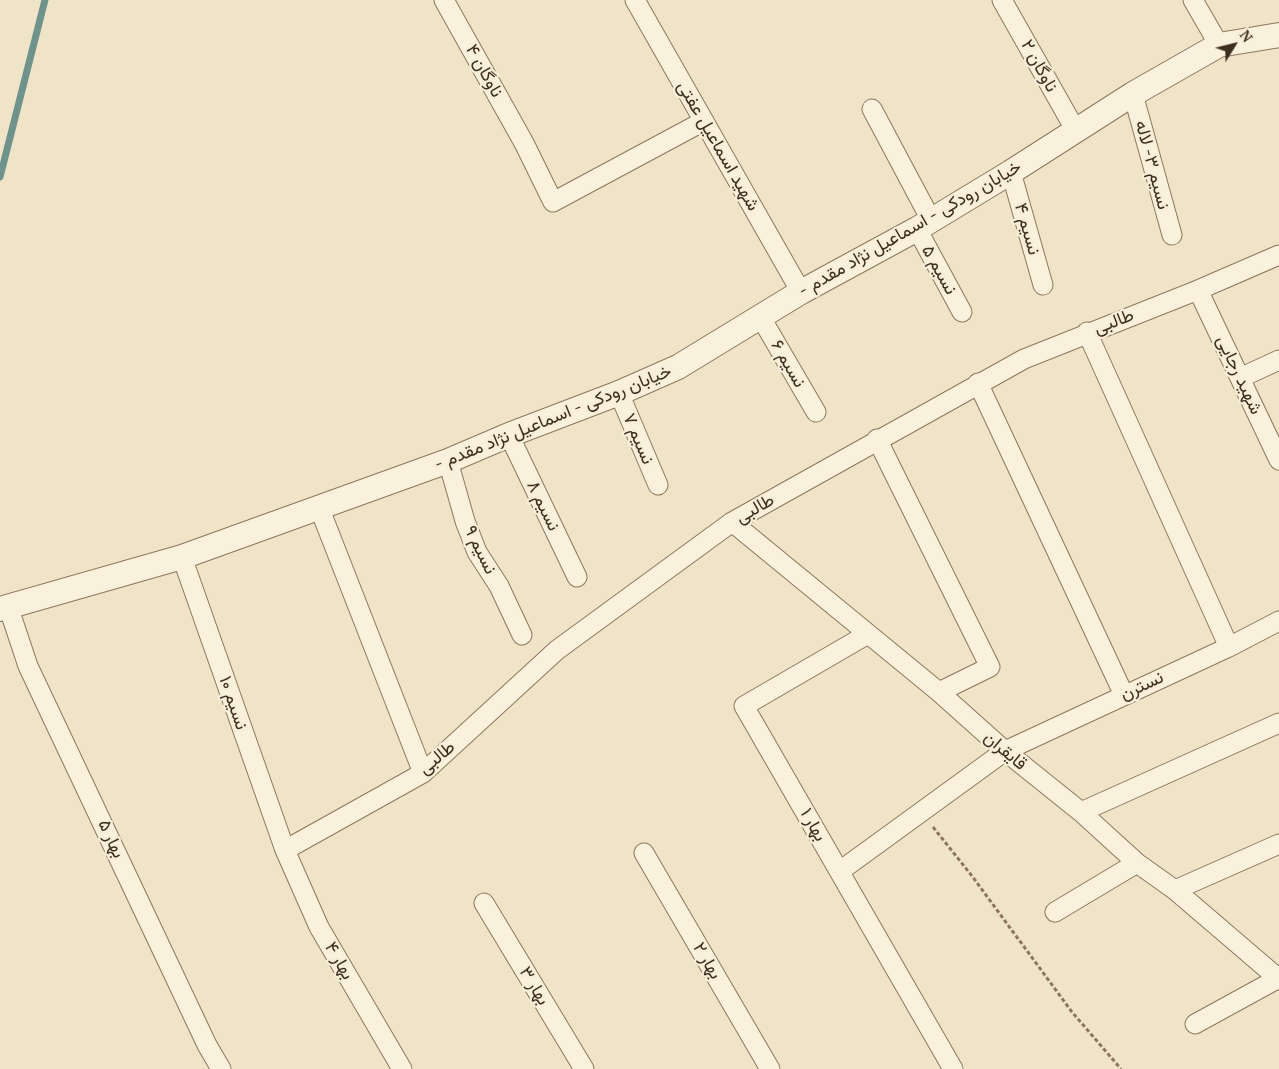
<!DOCTYPE html>
<html>
<head>
<meta charset="utf-8">
<style>
	body { margin:0 }
	#map { position:relative; width:1279px; height:1069px; overflow:hidden; background:#f0e4c8; font-family:"PT Serif",serif }
	canvas { display:block }
	.north { position:absolute; left:1209px; top:20px; width:50px; height:50px; -webkit-text-stroke:4px #f7eed8; paint-order:stroke; rotate:54deg; font-size:14px; font-weight:700; line-height:20px; text-align:center; color:#3d2e20 }
	.north::after { content:''; display:block; margin:auto; width:18px; height:22px; background:#3d2e20; clip-path:polygon(50% 0,100% 100%,50% 72%,0 100%) }
</style>
</head>
<body>
<div id="map">
<canvas width="1279" height="1069"></canvas>
<div class="north">N</div>
</div>
<script>
const c = document.querySelector('canvas').getContext('2d');
c.lineJoin = 'round';
const shape = rows => new Path2D(rows.map(r => 'M' + r).join(''));
function strokePath(path, color, width, dash) { c.strokeStyle = color; c.lineWidth = width; c.lineCap = dash ? 'butt' : 'round'; c.setLineDash(dash || []); c.stroke(path); }
function drawText(font, color, halo, rows, align = 'center') {
  c.font = font + ' "PT Serif",Vazirmatn,serif'; c.lineWidth = 4.5; c.setLineDash([]); c.textBaseline = 'middle'; c.strokeStyle = halo; c.fillStyle = color; for (const [text, x, y, turn = 0] of rows) {
    c.save(); c.translate(x, y); c.rotate((+turn || 0) * Math.PI / 180); c.textAlign = isNaN(turn) ? turn : align; if (halo) c.strokeText(text, 0, 0); c.fillText(text, 0, 0); c.restore();
  }
}
strokePath(shape([
	[0,177,45,0]
]), '#6f938a', 7);
const minor = shape([
	[444,0,524,143,553,202,704,121],
	[635,0,801,292],
	[1002,0,1076,131],
	[1193,0,1219,45],
	[1133,94,1172,235],
	[872,109,931,220],
	[1011,172,1043,285],
	[917,229,962,312],
	[1198,290,1279,460],
	[760,316,816,412],
	[1087,332,1229,647],
	[1240,378,1279,360],
	[978,383,1124,695],
	[619,393,658,485],
	[509,435,577,577],
	[877,439,990,667,939,692],
	[448,461,465,521,477,552,499,586,522,635],
	[319,507,423,773],
	[732,522,939,692,1005,751,1081,812,1137,863,1175,890,1279,979],
	[182,557,285,850,319,927,402,1069],
	[8,606,28,666,207,1045,221,1069],
	[868,634,744,706,953,1069],
	[1081,812,1279,723],
	[285,850,423,773,557,650,732,522,1024,359,1198,290,1279,255],
	[644,853,770,1069],
	[840,871,1005,751,1229,647,1279,621],
	[1175,890,1279,844],
	[484,903,584,1069],
	[1055,912,1137,863],
	[1195,1024,1279,978]
]);
const tertiary = shape([
	[0,609,182,557,448,461,509,435,619,393,678,367,801,292,917,229,1011,172,1133,94,1219,45,1279,35]
]);
strokePath(minor, '#8d765c', 21);
strokePath(tertiary, '#8d765c', 26);
strokePath(shape([
	[933,827,972,876,1072,1012,1121,1069]
]), '#8d765c', 3, [4, 2.5]);
strokePath(minor, '#faf1dc', 19);
strokePath(tertiary, '#faf1dc', 24);
drawText('18px', '#3d2e20', '#f7eed8', [
	["ناوگان ۲",1039,66,61],
	["ناوگان ۴",484,71,61],
	["شهید اسماعیل عفتی",718,146,60],
	["نسیم ۳- لاله",1152,165,75],
	["- خیابان رودکی - اسماعیل نژاد مقدم",910,229,-30],
	["نسیم ۴",1027,229,74],
	["نسیم ۵",939,270,61],
	["طالبی",1114,322,-21],
	["نسیم ۶",788,364,60],
	["شهید رجایی",1239,375,65],
	["- خیابان رودکی - اسماعیل نژاد مقدم",553,418,-22],
	["نسیم ۷",638,439,67],
	["نسیم ۸",543,506,64],
	["طالبی",755,509,-30],
	["نسیم ۹",480,550,64],
	["نسترن",1142,686,-25],
	["نسیم ۱۰",233,703,71],
	["قایقران",1005,751,40],
	["طالبی",437,758,-40],
	["بهار ۱",813,825,60],
	["بهار ۵",111,839,65],
	["بهار ۴",339,961,60],
	["بهار ۲",707,961,60],
	["بهار ۳",534,986,59]
]);
</script>
</body>
</html>
